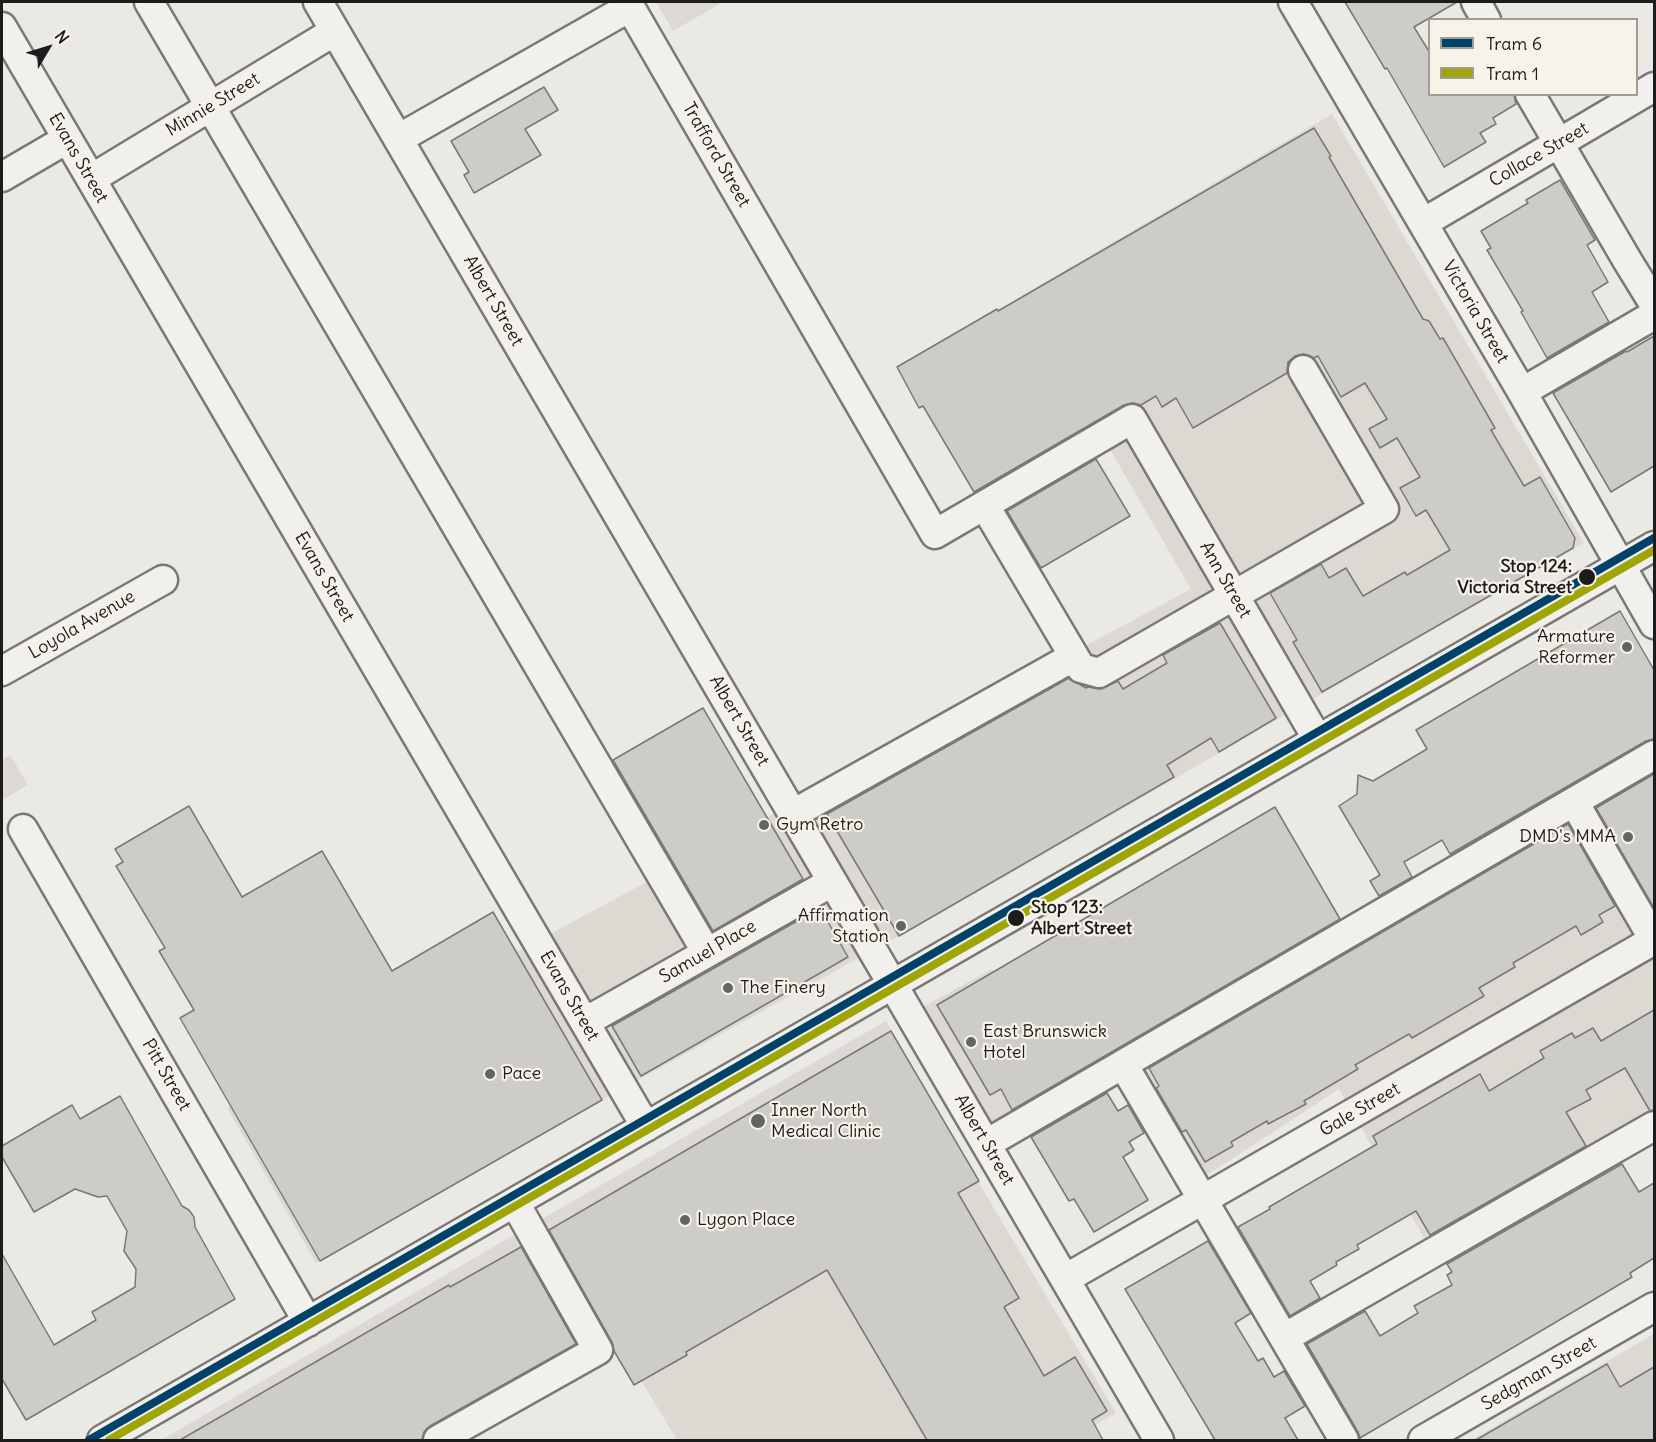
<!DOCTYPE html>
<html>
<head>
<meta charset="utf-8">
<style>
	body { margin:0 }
	#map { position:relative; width:1656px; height:1442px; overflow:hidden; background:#eae9e4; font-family:Delius,sans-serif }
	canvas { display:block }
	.frame { position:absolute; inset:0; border:3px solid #1c1c1c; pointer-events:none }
	.legend { position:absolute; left:1428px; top:18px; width:210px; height:78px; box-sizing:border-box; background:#f7f3e8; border:2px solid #9f9d96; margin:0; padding:8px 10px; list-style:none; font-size:18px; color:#1c1c1c }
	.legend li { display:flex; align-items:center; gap:12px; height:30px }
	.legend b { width:30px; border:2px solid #9f9d96 }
	.north { position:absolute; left:18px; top:18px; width:60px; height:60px; -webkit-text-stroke:4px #f7f3e8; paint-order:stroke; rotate:52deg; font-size:16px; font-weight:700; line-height:24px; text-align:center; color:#1c1c1c }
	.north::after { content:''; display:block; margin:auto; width:21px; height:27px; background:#1c1c1c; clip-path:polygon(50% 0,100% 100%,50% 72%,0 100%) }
</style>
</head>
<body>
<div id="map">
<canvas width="1656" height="1442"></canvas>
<div class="frame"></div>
<ul class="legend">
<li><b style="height:8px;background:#01426a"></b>Tram 6</li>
<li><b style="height:8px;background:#9ea504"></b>Tram 1</li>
</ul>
<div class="north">N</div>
</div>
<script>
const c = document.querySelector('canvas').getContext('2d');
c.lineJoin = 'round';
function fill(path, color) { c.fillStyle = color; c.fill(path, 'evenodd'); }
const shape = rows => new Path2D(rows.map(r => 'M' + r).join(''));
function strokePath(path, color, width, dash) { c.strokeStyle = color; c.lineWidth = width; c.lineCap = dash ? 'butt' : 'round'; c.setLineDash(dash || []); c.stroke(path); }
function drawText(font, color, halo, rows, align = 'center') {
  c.font = font + ' Delius,sans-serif'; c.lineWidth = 4.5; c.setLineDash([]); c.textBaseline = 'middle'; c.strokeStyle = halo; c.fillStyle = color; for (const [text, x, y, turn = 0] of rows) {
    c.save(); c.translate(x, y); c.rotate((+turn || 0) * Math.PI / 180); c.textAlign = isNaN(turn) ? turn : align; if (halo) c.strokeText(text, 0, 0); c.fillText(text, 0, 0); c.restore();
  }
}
fill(shape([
	[656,2,723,2,673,31],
	[1332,114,1584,543,985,888,602,1100,316,1263,227,1108,1191,589,1021,296],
	[10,755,28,785,2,800,2,760],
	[1573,808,1654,949,1654,1145,1644,1127,1431,1250,1339,1089,1195,1183,1127,1065],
	[992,969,1067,1097,986,1144,910,1014],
	[886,1021,980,1185,1116,1413,1070,1440,677,1440,642,1382,634,1385,610,1344,438,1440,161,1440,528,1227],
	[1654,1334,1654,1440,1471,1440]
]), '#dbd9d2');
const building = shape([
	[1345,2,1457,2,1414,27,1430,53,1430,94,1514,94,1516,104,1493,118,1496,124,1480,133,1486,142,1444,167,1387,68,1385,69,1345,2],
	[544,87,558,110,525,129,541,155,474,193,464,175,469,172,451,141,544,87],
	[1314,128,1331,156,1329,157,1423,319,1429,321,1440,339,1443,338,1495,428,1491,430,1524,486,1540,477,1575,538,1573,548,1322,692,1293,642,1297,640,1270,593,1321,564,1329,578,1346,568,1363,596,1405,572,1407,575,1450,550,1426,510,1416,516,1400,488,1420,477,1397,438,1380,448,1369,429,1387,419,1365,383,1341,397,1318,356,1314,358,1304,354,1295,356,1288,362,1287,373,1193,428,1176,398,1162,407,1156,396,1141,405,1133,403,1124,405,974,492,923,406,919,408,897,367,997,309,998,311,1314,128],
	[1560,180,1595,240,1587,245,1608,282,1592,292,1609,322,1547,358,1521,312,1523,311,1487,250,1491,248,1481,231,1528,203,1526,200,1560,180],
	[1654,336,1654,466,1611,492,1553,393,1626,351,1627,352,1654,336],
	[1096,459,1130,516,1041,568,1007,511,1096,459],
	[1620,611,1654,670,1654,739,1646,741,1450,854,1442,840,1404,862,1412,877,1379,896,1370,881,1380,875,1339,806,1357,794,1358,775,1373,781,1427,749,1416,730,1620,611],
	[1220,623,1276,718,1219,752,1211,738,1167,765,1174,777,899,936,827,814,1069,678,1086,688,1088,687,1101,689,1118,681,1123,689,1167,663,1163,655,1220,623],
	[703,708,803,879,713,931,613,760,703,708],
	[1654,774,1654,908,1596,808,1654,774],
	[189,806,242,897,322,851,392,971,493,912,602,1100,320,1261,180,1018,194,1010,159,951,165,948,116,866,123,862,115,849,189,806],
	[1275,807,1340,919,1012,1110,1001,1089,990,1095,937,1005,1275,807],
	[1568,824,1615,906,1599,915,1603,922,1581,935,1576,926,1513,963,1515,967,1479,988,1484,996,1412,1038,1409,1034,1355,1065,1358,1069,1304,1101,1306,1104,1268,1124,1267,1121,1231,1142,1233,1146,1205,1162,1186,1130,1182,1132,1156,1088,1159,1086,1149,1068,1568,824],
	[820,908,848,957,641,1076,612,1026,820,908],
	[1654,1010,1654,1110,1650,1111,1625,1068,1586,1090,1591,1099,1566,1112,1586,1146,1430,1235,1416,1211,1357,1245,1359,1249,1336,1262,1337,1265,1310,1281,1320,1298,1290,1316,1238,1227,1270,1209,1269,1207,1377,1144,1373,1136,1480,1074,1489,1091,1544,1058,1540,1051,1572,1033,1575,1038,1593,1028,1601,1041,1654,1010],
	[891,1031,979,1181,958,1193,1019,1298,1004,1307,1044,1376,1075,1357,1107,1411,1092,1420,1103,1440,927,1440,827,1270,686,1352,687,1355,634,1385,614,1351,612,1342,549,1230,891,1031],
	[1107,1093,1118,1111,1128,1105,1144,1133,1129,1142,1134,1150,1123,1157,1148,1200,1094,1232,1074,1199,1069,1201,1031,1137,1107,1093],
	[120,1096,182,1206,189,1210,194,1217,195,1227,235,1299,26,1420,2,1379,2,1254,54,1345,96,1320,92,1312,135,1287,136,1269,124,1251,127,1231,107,1196,98,1197,75,1189,34,1212,2,1157,2,1146,72,1105,80,1119,120,1096],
	[1622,1164,1639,1192,1654,1183,1654,1258,1630,1273,1632,1277,1360,1438,1358,1432,1307,1344,1365,1311,1380,1336,1418,1313,1414,1306,1452,1285,1447,1275,1452,1272,1447,1264,1622,1164],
	[1208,1241,1251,1313,1235,1323,1258,1361,1263,1358,1274,1377,1284,1371,1305,1406,1285,1418,1298,1440,1215,1440,1125,1289,1208,1241],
	[521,1247,576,1344,430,1426,424,1432,422,1440,180,1440,449,1285,450,1287,521,1247],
	[1607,1364,1620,1387,1654,1367,1654,1440,1476,1440,1607,1364]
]);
fill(building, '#cdccc9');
strokePath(building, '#797876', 1.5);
const minor = shape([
	[149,2,707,953],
	[318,2,1159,1440],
	[1293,2,1522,392,1654,624],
	[1476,2,1486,20],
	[2,27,646,1127],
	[1530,94,1627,260,1654,304],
	[398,139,630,7,935,534,1132,419,1318,740],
	[2,177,67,139],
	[91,179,335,31],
	[1423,223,1654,87],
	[1522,392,1654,315],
	[985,506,1081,668,1099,673,1384,509,1303,370],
	[2,671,163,580],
	[1574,802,1654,940],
	[793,814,1073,657],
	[23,829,308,1322],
	[585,1022,832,882],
	[1123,1064,1344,1440],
	[986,1144,1654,755],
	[1065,1279,1654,940],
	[1284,1338,1654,1126],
	[102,1440,1654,546],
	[438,1440,598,1350,515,1203],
	[1423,1440,1654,1307]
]);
strokePath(minor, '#797876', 33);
strokePath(minor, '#f1f0ec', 28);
strokePath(shape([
	[89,1440,1654,538]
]), '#01426a', 8);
strokePath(shape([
	[109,1440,1654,550]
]), '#9ea504', 8);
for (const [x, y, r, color] of [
	[1587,577,9,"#1c1c1c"],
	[1627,647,6,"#646462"],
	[764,825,6,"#646462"],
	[1628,837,6,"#646462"],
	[1016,918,9,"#1c1c1c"],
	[901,926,6,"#646462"],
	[728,988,6,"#646462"],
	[971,1042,6,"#646462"],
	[490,1074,6,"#646462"],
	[758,1121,8,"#646462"],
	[685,1220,6,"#646462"]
]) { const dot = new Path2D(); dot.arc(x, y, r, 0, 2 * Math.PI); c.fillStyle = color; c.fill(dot); strokePath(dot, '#f7f3e8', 2); }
drawText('18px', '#1c1c1c', '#f7f3e8', [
	["Minnie Street",213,105,-31],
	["Trafford Street",716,155,60],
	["Collace Street",1539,155,-30],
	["Evans Street",78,158,60],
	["Albert Street",493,301,60],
	["Victoria Street",1475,312,60],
	["Evans Street",324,577,60],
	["Ann Street",1225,580,60],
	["Loyola Avenue",82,625,-30],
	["Albert Street",739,721,60],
	["Samuel Place",708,952,-30],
	["Evans Street",569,996,60],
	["Pitt Street",166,1075,60],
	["Gale Street",1360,1110,-30],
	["Albert Street",984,1140,60],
	["Sedgman Street",1539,1374,-30]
]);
drawText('bold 18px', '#1c1c1c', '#f7f3e8', [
	["Stop 124:",1572,567],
	["Victoria Street",1572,588],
	["Stop 123:",1031,908,"left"],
	["Albert Street",1031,929,"left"]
], 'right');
drawText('18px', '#1c1c1c', '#f7f3e8', [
	["Armature",1615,637,"right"],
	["Reformer",1615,658,"right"],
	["Gym Retro",776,825],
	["DMD's MMA",1616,837,"right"],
	["Affirmation",889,916,"right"],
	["Station",889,937,"right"],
	["The Finery",740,988],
	["East Brunswick",983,1032],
	["Hotel",983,1053],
	["Pace",502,1074],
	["Inner North",771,1111],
	["Medical Clinic",771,1132],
	["Lygon Place",697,1220]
], 'left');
</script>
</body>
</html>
